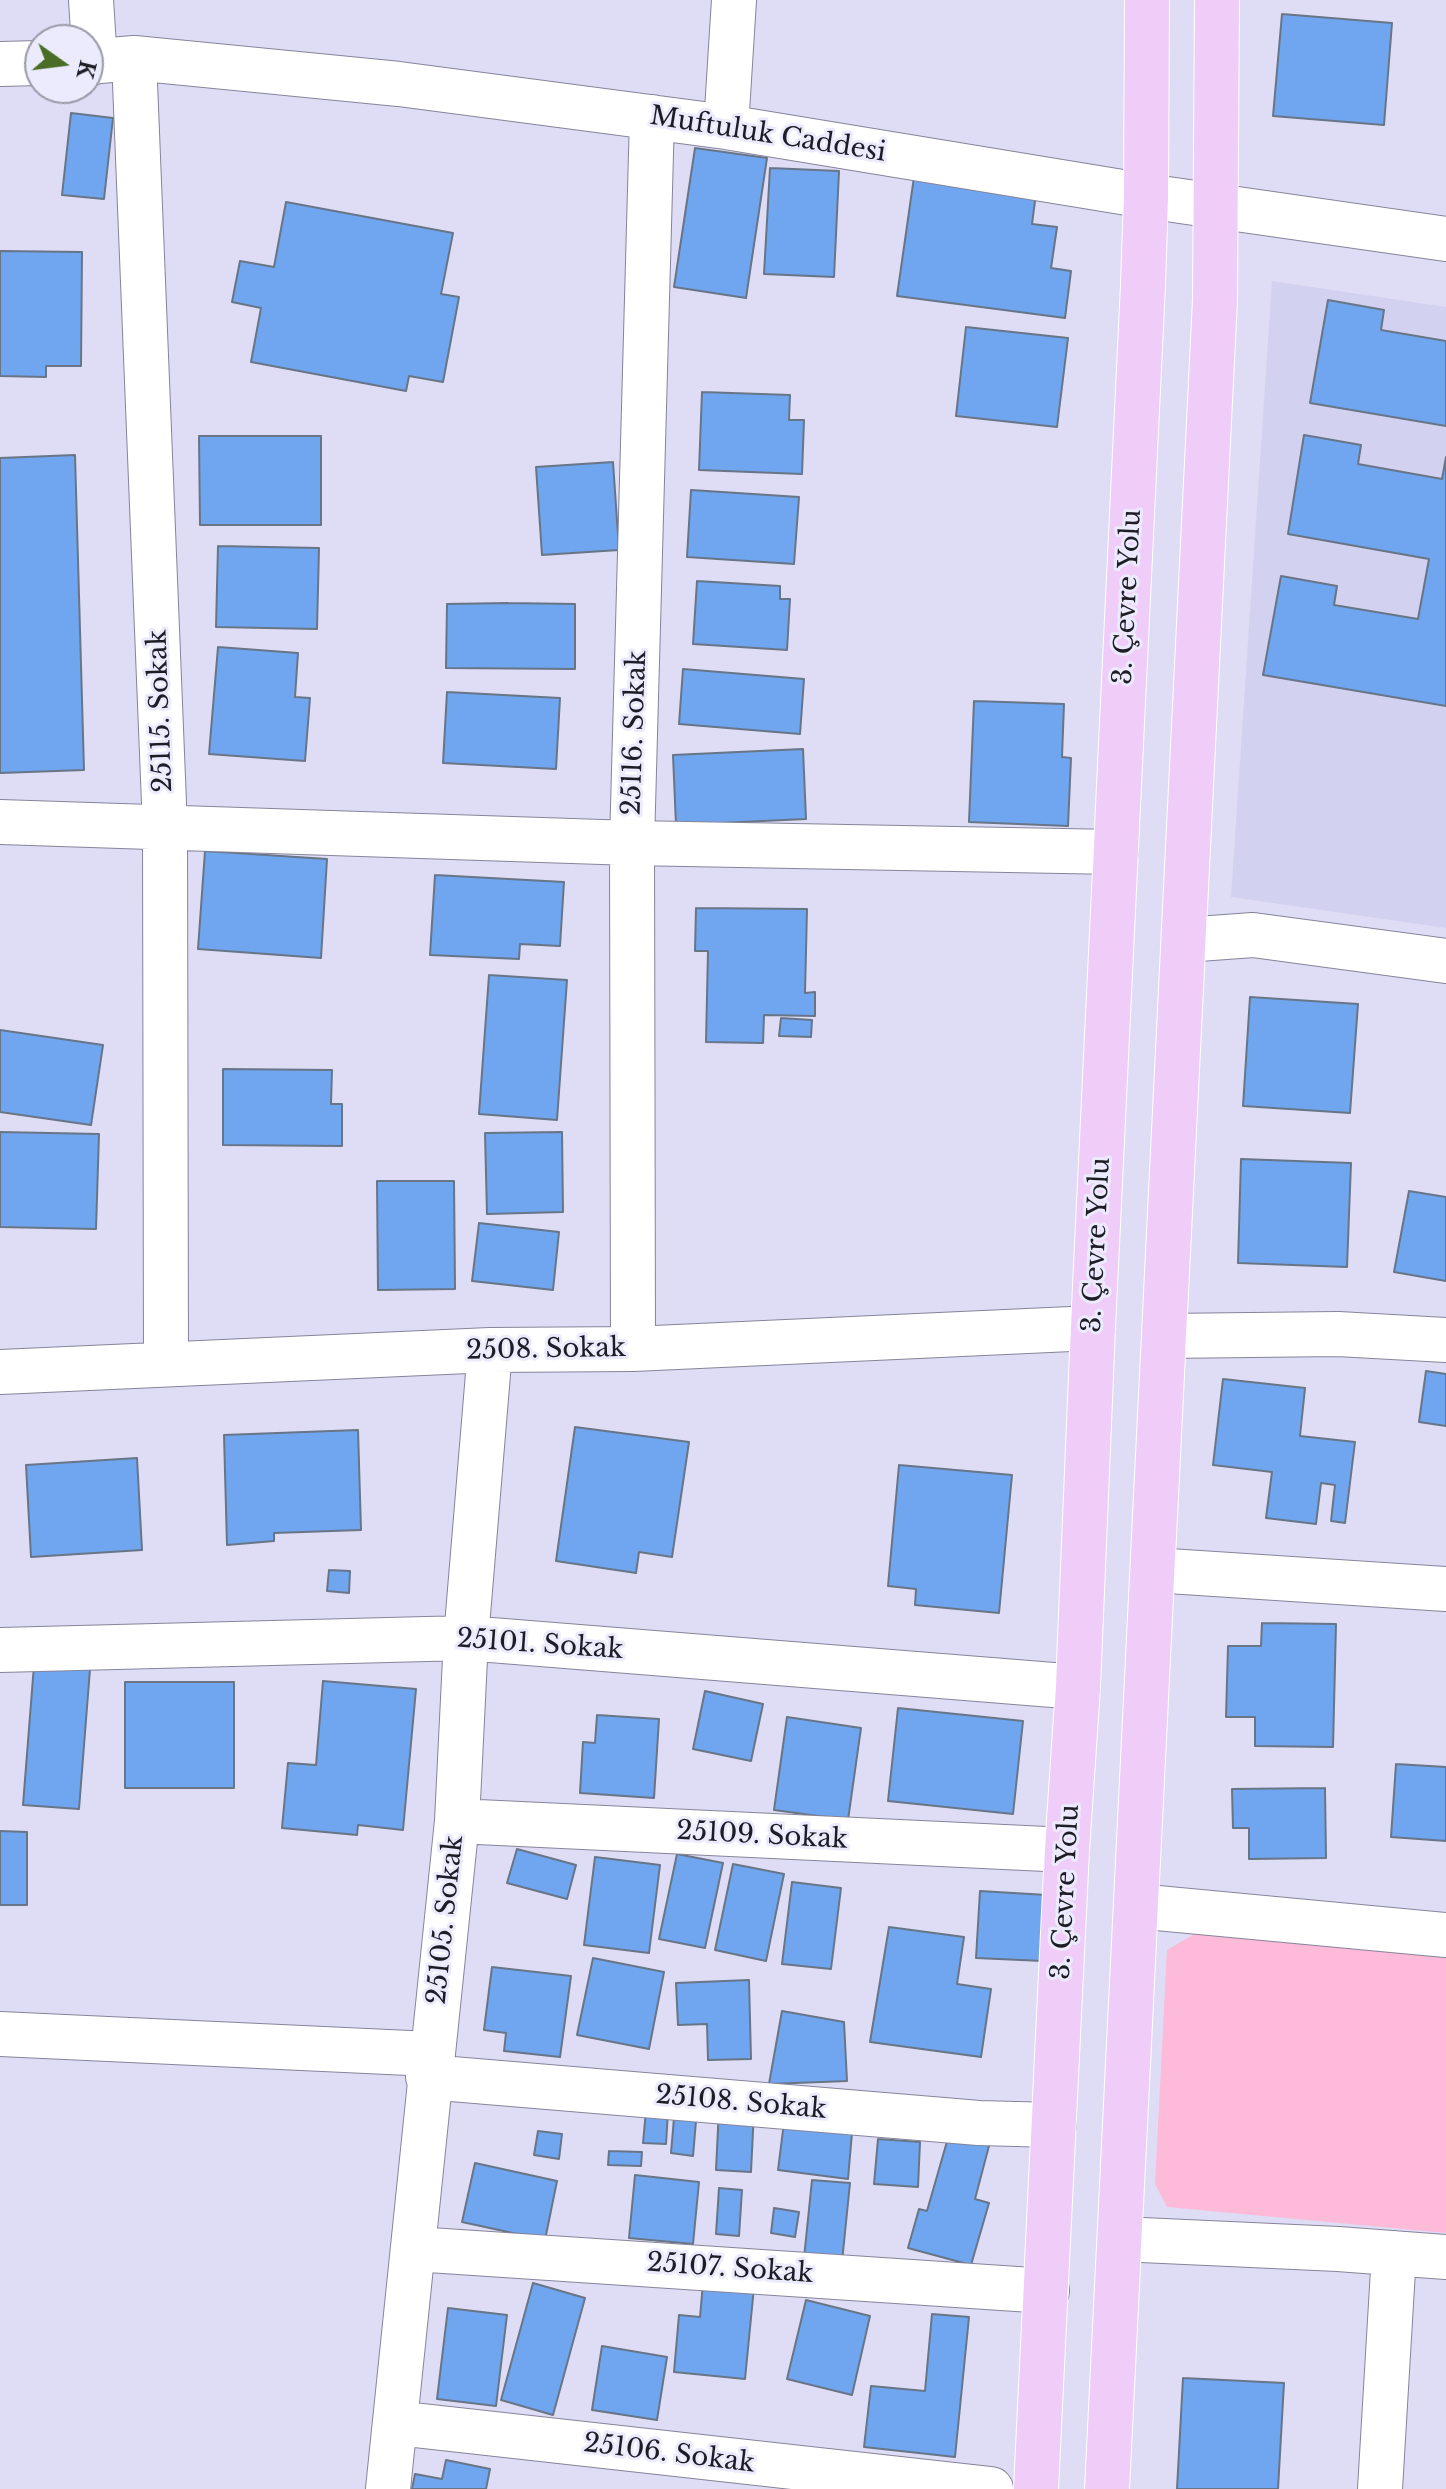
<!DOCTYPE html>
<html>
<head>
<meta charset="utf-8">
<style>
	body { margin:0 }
	#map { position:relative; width:1446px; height:2489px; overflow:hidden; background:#deddf5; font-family:"Libre Baskerville",serif }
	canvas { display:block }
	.north { position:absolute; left:24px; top:24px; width:80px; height:80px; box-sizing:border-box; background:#ecebfe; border:2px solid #9a99a8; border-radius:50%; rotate:104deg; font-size:22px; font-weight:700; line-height:32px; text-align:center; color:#1e1d26 }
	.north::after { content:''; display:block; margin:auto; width:28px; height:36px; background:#496d26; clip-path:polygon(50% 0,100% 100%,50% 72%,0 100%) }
</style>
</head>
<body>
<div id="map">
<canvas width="1446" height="2489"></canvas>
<div class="north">K</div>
</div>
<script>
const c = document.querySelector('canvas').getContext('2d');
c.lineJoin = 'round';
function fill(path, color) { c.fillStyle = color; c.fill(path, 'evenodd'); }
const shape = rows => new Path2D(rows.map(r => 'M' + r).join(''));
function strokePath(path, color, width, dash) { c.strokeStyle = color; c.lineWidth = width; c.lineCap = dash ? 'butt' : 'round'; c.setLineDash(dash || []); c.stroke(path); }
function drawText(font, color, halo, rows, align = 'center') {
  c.font = font + ' "Libre Baskerville",serif'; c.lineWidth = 6; c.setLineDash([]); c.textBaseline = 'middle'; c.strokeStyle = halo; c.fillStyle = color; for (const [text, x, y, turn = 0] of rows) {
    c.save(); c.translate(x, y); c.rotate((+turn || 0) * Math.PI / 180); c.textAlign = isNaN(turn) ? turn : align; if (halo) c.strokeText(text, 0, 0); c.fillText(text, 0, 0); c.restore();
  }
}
fill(shape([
	[1272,281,1446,307,1446,928,1231,897]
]), '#d3d1f0');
fill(shape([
	[1196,1933,1446,1952,1446,2233,1167,2207,1155,2184,1167,1950]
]), '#fdbad9');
const building = shape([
	[1282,14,1392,23,1384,125,1273,116,1282,14],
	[71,113,113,118,104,199,62,195,71,113],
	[695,148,767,158,746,298,674,287,695,148],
	[770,168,839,171,834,277,764,274,770,168],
	[914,177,1036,193,1032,224,1057,227,1051,268,1071,271,1065,318,897,296,914,177],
	[286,202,453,233,441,294,459,297,443,382,409,376,406,391,251,362,261,308,232,302,240,261,274,267,286,202],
	[0,251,82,252,81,366,46,366,46,377,0,376,0,251],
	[1328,300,1384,310,1381,330,1446,341,1446,426,1310,403,1328,300],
	[966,327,1068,338,1057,427,956,416,966,327],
	[702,392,790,395,789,420,804,420,802,474,699,470,702,392],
	[1304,435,1361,445,1358,464,1442,479,1446,457,1446,706,1263,675,1281,576,1337,586,1334,605,1418,619,1429,559,1288,534,1304,435],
	[199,436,321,436,321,525,200,525,199,436],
	[75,455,84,770,0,773,0,458,75,455],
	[613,462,619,550,542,555,536,467,613,462],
	[691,490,799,497,794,564,687,557,691,490],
	[218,546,319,548,317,629,216,627,218,546],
	[697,581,780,586,780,599,790,599,787,650,693,644,697,581],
	[508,603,575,604,575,669,446,668,447,604,508,603],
	[218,647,298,653,295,697,310,698,305,761,209,754,218,647],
	[683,669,804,679,800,734,679,724,683,669],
	[447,692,560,698,556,769,443,763,447,692],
	[974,701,1064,704,1062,757,1071,758,1068,826,969,822,974,701],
	[803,749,806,819,676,825,673,755,803,749],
	[205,851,327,859,321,958,198,949,205,851],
	[435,875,564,882,560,946,520,944,519,959,430,955,435,875],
	[696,908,807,909,805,993,815,992,815,1016,764,1015,763,1043,706,1042,708,951,695,951,696,908],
	[489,975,567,980,557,1120,479,1114,489,975],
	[1250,997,1358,1004,1350,1113,1243,1106,1250,997],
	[781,1018,812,1020,811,1037,779,1036,781,1018],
	[0,1030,103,1045,91,1125,0,1112,0,1030],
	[223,1069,332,1070,331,1104,342,1104,342,1146,223,1145,223,1069],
	[0,1132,99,1134,96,1229,0,1227,0,1132],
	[562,1132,563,1212,487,1214,485,1133,562,1132],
	[1241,1159,1351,1163,1347,1267,1238,1263,1241,1159],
	[377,1181,454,1181,455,1289,378,1290,377,1181],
	[1409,1191,1446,1197,1446,1281,1394,1272,1409,1191],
	[479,1223,559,1232,553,1290,472,1281,479,1223],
	[1426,1371,1446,1374,1446,1426,1419,1422,1426,1371],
	[1223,1379,1305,1388,1300,1436,1355,1442,1345,1523,1331,1521,1335,1485,1321,1483,1316,1524,1266,1518,1272,1472,1213,1465,1223,1379],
	[575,1427,689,1442,672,1557,639,1552,636,1573,556,1561,575,1427],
	[358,1430,361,1530,274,1533,274,1541,227,1545,224,1435,358,1430],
	[137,1458,142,1550,31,1557,26,1465,137,1458],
	[899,1465,1012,1475,999,1613,915,1605,916,1589,888,1586,899,1465],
	[329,1570,350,1571,349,1593,327,1591,329,1570],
	[1262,1623,1336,1624,1333,1747,1255,1746,1255,1717,1226,1717,1228,1646,1261,1646,1262,1623],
	[34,1665,90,1669,79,1809,23,1805,34,1665],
	[323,1681,416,1689,403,1830,358,1825,357,1835,282,1828,288,1763,316,1765,323,1681],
	[125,1682,234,1682,234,1788,125,1788,125,1682],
	[705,1691,763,1704,751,1761,693,1749,705,1691],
	[898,1708,1023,1721,1013,1814,888,1801,898,1708],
	[597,1715,659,1719,654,1798,580,1793,583,1742,595,1743,597,1715],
	[787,1717,861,1728,848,1820,774,1810,787,1717],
	[1396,1764,1446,1767,1446,1841,1391,1837,1396,1764],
	[1325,1788,1326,1858,1249,1859,1249,1828,1233,1828,1232,1789,1325,1788],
	[0,1831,27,1832,27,1905,0,1905,0,1831],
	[517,1849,576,1865,567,1899,507,1883,517,1849],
	[677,1854,723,1863,705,1948,659,1939,677,1854],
	[595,1857,660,1865,649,1953,584,1945,595,1857],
	[733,1864,784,1874,766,1961,715,1950,733,1864],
	[792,1882,841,1888,831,1969,782,1964,792,1882],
	[980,1891,1047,1895,1043,1961,976,1958,980,1891],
	[889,1927,964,1937,957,1984,991,1989,981,2057,870,2042,889,1927],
	[593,1958,664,1972,649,2049,577,2035,593,1958],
	[492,1967,571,1976,560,2057,504,2051,506,2033,484,2030,492,1967],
	[749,1980,751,2059,708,2060,707,2024,678,2025,676,1983,749,1980],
	[782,2011,844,2022,847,2081,769,2084,782,2011],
	[719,2108,754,2110,751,2172,716,2170,719,2108],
	[646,2110,668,2111,666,2144,643,2143,646,2110],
	[785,2114,853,2121,848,2179,778,2170,785,2114],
	[674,2118,696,2121,693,2156,671,2153,674,2118],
	[538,2131,562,2134,559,2159,534,2155,538,2131],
	[950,2131,990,2142,975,2199,989,2203,971,2265,908,2248,919,2209,927,2211,950,2131],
	[878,2139,920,2142,918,2187,874,2184,878,2139],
	[609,2151,642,2152,641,2166,608,2165,609,2151],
	[475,2163,557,2181,545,2240,462,2222,475,2163],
	[635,2175,699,2182,693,2244,629,2238,635,2175],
	[812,2180,850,2183,842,2262,804,2258,812,2180],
	[719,2188,742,2190,739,2236,716,2234,719,2188],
	[774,2208,799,2212,795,2237,771,2233,774,2208],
	[704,2272,755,2277,745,2379,674,2372,679,2315,700,2317,704,2272],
	[533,2283,585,2298,553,2415,501,2400,533,2283],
	[806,2300,870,2316,852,2395,787,2379,806,2300],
	[448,2308,507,2315,496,2406,437,2399,448,2308],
	[932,2314,969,2317,955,2457,864,2447,871,2386,925,2391,932,2314],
	[602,2346,667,2357,657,2420,592,2410,602,2346],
	[1183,2378,1284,2383,1278,2489,1177,2489,1183,2378],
	[446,2460,490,2469,486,2489,412,2489,415,2474,442,2479,446,2460]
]);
fill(building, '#70a6f0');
strokePath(building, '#687587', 2);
const minor = shape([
	[91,0,95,62],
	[134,58,165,828,166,1364],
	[88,62,134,58,399,84,726,127,1146,196,1446,239],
	[0,64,40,63],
	[726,127,734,0],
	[0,822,632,843,1116,852],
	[1184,940,1253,935,1446,961],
	[1164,1336,1338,1334,1446,1340],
	[633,1349,632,843,652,117],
	[0,1372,490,1350,633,1349,1093,1328],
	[1153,1570,1446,1589],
	[0,1650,466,1638,1078,1687],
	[457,1821,1067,1850],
	[1136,1906,1446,1935],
	[0,2034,431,2054],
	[428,2077,979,2123,1054,2125],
	[1120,2239,1338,2249,1446,2257],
	[414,2249,1047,2291],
	[396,2423,991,2489],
	[388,2489,457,1821,466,1638,490,1350],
	[1380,2489,1394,2253]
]);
const major = shape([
	[1036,2489,1067,1850,1078,1687,1093,1328,1143,285,1146,196,1147,0],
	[1107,2489,1215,300,1217,0]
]);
strokePath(minor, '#86849a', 46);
strokePath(major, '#fff', 46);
strokePath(minor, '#fff', 44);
strokePath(major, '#efcdf8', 44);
drawText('26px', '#1e1d26', '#ecebfe', [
	["Muftuluk Caddesi",768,135,9],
	["3. Çevre Yolu",1128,597,-87],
	["25115. Sokak",161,711,-92],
	["25116. Sokak",635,733,-88],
	["3. Çevre Yolu",1097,1245,-87],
	["2508. Sokak",546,1350,-1],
	["25101. Sokak",540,1645,4],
	["25109. Sokak",762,1836,3],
	["3. Çevre Yolu",1066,1892,-87],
	["25105. Sokak",446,1920,-84],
	["25108. Sokak",741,2103,5],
	["25107. Sokak",730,2269,4],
	["25106. Sokak",669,2454,7]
]);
</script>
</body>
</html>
